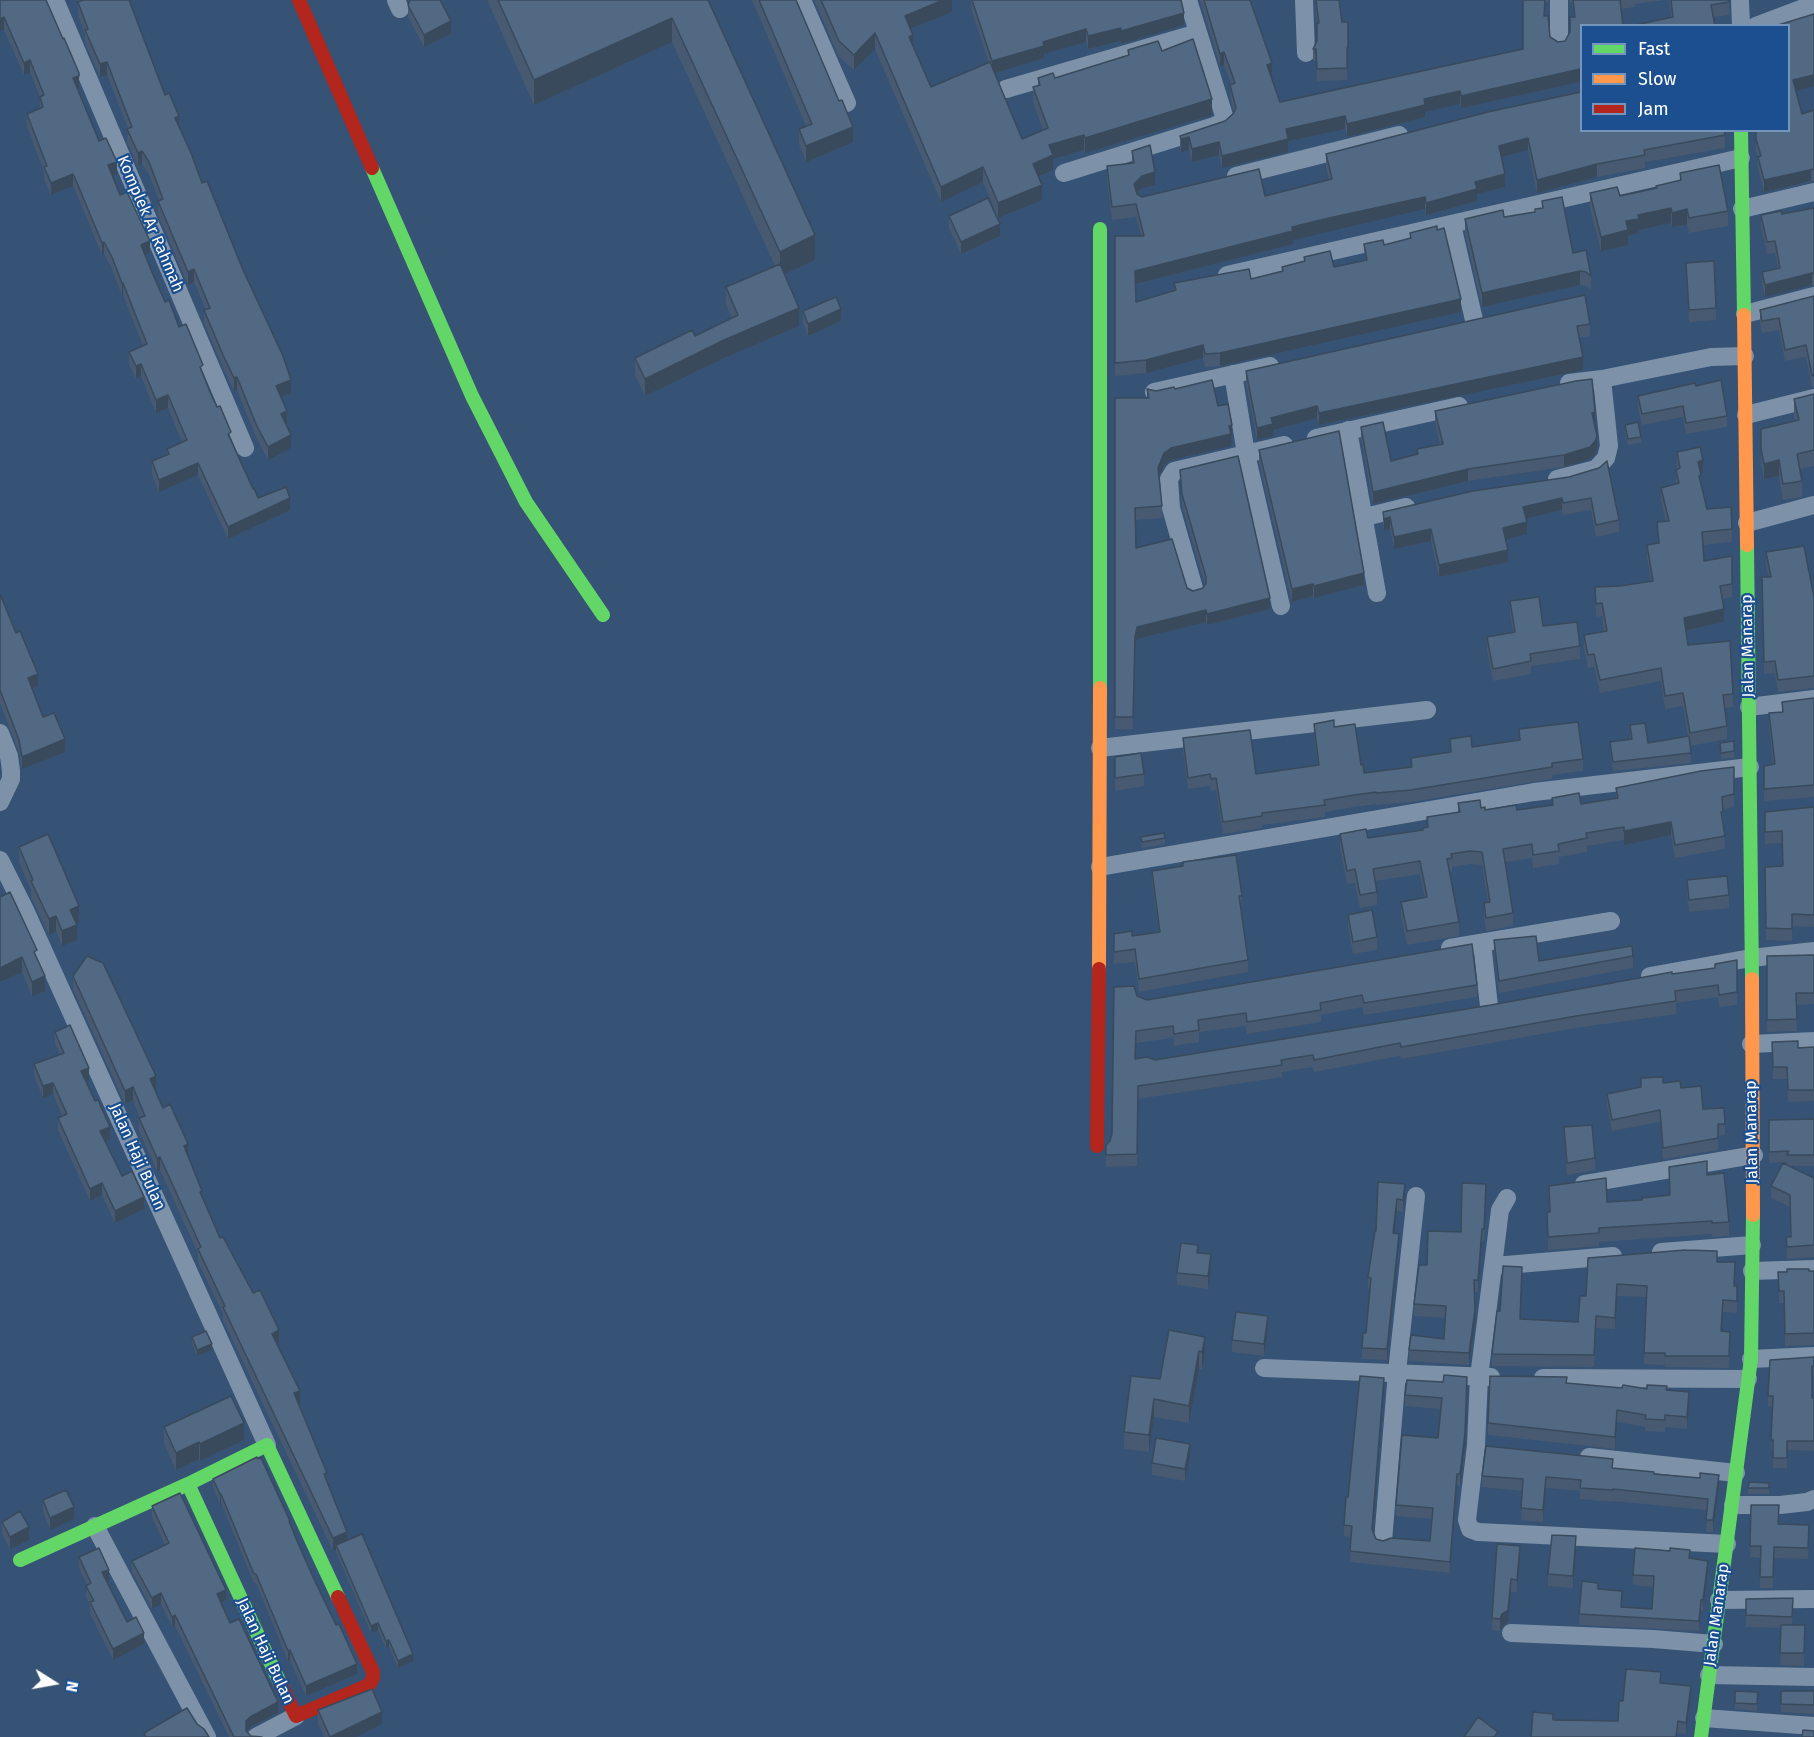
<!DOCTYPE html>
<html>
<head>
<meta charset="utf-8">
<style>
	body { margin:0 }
	#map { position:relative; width:1814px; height:1737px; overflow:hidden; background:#365274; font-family:"Fira Sans",sans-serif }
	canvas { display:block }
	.legend { position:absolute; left:1580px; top:24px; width:210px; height:108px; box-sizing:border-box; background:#1b4f8f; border:2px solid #7695bc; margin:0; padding:8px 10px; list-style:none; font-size:18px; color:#fff }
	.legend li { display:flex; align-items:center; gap:12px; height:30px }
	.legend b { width:30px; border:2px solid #7695bc }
	.north { position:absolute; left:24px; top:1653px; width:60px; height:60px; -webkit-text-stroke:4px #1b4f8f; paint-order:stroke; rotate:101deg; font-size:16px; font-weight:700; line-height:24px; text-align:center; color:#fff }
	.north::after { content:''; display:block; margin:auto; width:21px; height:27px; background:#fff; clip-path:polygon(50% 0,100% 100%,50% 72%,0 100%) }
</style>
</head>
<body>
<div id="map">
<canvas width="1814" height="1737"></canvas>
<ul class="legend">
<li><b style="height:8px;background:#63d668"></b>Fast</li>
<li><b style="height:8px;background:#ff974d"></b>Slow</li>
<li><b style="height:8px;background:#b3261e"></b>Jam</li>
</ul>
<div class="north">N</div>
</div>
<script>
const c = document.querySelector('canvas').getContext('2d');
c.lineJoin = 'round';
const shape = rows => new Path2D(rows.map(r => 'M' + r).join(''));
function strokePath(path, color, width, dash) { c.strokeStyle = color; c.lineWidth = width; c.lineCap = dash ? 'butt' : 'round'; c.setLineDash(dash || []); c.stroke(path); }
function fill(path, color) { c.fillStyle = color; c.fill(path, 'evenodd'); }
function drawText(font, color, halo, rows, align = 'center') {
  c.font = font + ' "Fira Sans",sans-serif'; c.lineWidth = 4.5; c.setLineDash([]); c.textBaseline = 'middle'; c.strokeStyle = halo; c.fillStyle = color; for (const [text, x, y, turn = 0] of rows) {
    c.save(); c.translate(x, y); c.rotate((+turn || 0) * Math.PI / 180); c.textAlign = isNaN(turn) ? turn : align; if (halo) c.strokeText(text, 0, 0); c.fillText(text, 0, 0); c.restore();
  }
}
strokePath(shape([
	[55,0,245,448],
	[396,0,400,9],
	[802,0,847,103],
	[1304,0,1306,53],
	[1740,0,1741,26],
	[1756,26,1814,4],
	[1559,44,1559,0],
	[1006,89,1198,33],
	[1064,173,1214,126,1221,123,1225,119,1188,0],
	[1236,176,1399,135],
	[1742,209,1814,192],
	[1452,225,1474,320],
	[1227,275,1741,158],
	[1745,314,1814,296],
	[1233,374,1246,454,1281,606],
	[1569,383,1602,379],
	[1154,392,1270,366],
	[1746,415,1814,398],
	[1348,430,1377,593],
	[1316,438,1459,406],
	[1557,479,1596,469,1606,458,1609,446,1602,379,1711,357,1745,356],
	[1365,517,1406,507],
	[1747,523,1814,505],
	[1195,592,1171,508,1169,479,1174,471,1284,445],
	[1749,707,1814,699],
	[0,733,9,756,11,771,11,779,0,802],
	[1100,748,1427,710],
	[0,860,25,910,267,1445],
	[1100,867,1534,792,1750,767],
	[1482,943,1489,1006],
	[1450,948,1611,921],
	[1650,976,1751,958,1814,951],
	[1751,1044,1814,1041],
	[1584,1184,1754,1155],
	[1507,1198,1500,1210,1479,1377,1476,1445,1467,1520,1470,1529,1478,1532,1727,1544],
	[1661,1252,1752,1245],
	[1494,1266,1613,1256],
	[1752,1271,1814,1269],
	[1751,1359,1814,1356],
	[1264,1368,1491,1377],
	[1543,1378,1748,1379],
	[1589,1457,1736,1473],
	[1733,1505,1780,1505,1807,1502,1814,1499],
	[95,1526,207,1737],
	[1383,1541,1397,1372,1416,1196],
	[1719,1600,1814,1599],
	[1511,1633,1653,1639,1714,1644],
	[1709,1675,1814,1677],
	[1704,1718,1814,1726],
	[256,1737,296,1716]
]), '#7d92a8', 18);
strokePath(shape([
	[1741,130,1744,315],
	[372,168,472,396,526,502,603,615],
	[1100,229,1100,688],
	[1747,545,1752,979],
	[188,1484,280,1683],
	[20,1560,188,1484,267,1445,338,1597],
	[1701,1737,1751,1359,1753,1215]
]), '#63d668', 14);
strokePath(shape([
	[1744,315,1747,545],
	[1099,969,1100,688],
	[1752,979,1753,1215]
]), '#ff974d', 14);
strokePath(shape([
	[299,0,372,168],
	[1097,1146,1099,969],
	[280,1683,296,1716,369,1685,373,1678,373,1672,338,1597]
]), '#b3261e', 14);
fill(shape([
	[0,0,79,88,77,89,99,141,117,174,112,176,120,195,150,253,145,255,154,277,165,302,179,327,203,374,253,489,258,498,290,510,228,539,198,475,159,492,152,474,152,461,167,454,167,449,182,442,168,408,156,413,141,376,136,379,129,364,129,352,143,346,123,295,122,296,112,269,104,254,102,255,75,190,73,186,51,195,44,179,44,172,27,126,27,114,40,108,40,97,30,72,24,75,4,30,0,31],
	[78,0,129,0,165,95,179,127,202,183,291,393,281,397,291,448,268,460,256,437,237,390,234,391,223,368,204,323,204,310,206,310,194,282,188,285,158,214,158,201,159,200,149,175,142,164,138,166,127,142,128,128,107,75,100,77,85,43,85,35,78,15,78,2,79,2],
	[408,0,440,0,451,33,424,47,408,17,408,5,409,2],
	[487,0,708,0,815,260,784,274,799,326,724,358,645,396,635,375,635,358,695,336,732,318,726,305,726,287,775,266,672,42,534,105],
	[752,0,796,0,853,142,806,162,799,144,799,129,806,126],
	[814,0,952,0,952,12,911,29,913,48,931,87,989,63,971,9,971,0,1181,0,1184,25,1121,44,1121,41,1088,49,1086,42,1044,54,1044,58,995,73,1022,139,1043,130,1033,102,1033,87,1038,86,1038,78,1055,78,1128,55,1128,50,1162,51,1212,115,1085,153,1084,150,1053,159,1053,170,1038,177,1042,200,998,218,983,182,941,202,875,49,854,70,839,57],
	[1200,0,1250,0,1272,76,1271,76,1280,102,1523,49,1523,0,1548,0,1548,2,1545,2,1545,16,1550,37,1558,42,1565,41,1570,32,1574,17,1572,3,1570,3,1570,0,1665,0,1635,4,1635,7,1621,9,1581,26,1581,83,1580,82,1461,108,1460,104,1425,112,1425,117,1347,137,1345,129,1288,141,1288,152,1222,168,1219,155,1192,162,1189,150,1181,152,1180,148,1180,136,1225,121,1234,112,1230,97,1231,84,1224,65,1220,66],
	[1315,0,1339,0,1342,22,1348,22,1348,60,1347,60,1347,80,1317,81,1316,61,1313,61,1313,49,1317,42,1317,23],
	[1669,0,1729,0,1729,15,1713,17,1671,17],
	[1796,91,1802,114,1814,110,1814,181,1764,192,1758,169,1758,157,1756,151,1756,130,1788,130],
	[1581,92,1725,135,1725,148,1645,162,1645,168,1597,177,1537,193,1528,150,1501,158,1505,187,1477,194,1477,201,1426,215,1425,209,1320,233,1293,240,1293,244,1136,284,1136,302,1174,291,1174,283,1251,279,1282,272,1282,267,1304,261,1304,257,1334,267,1365,261,1364,244,1384,245,1410,238,1410,233,1461,312,1220,366,1205,367,1203,358,1146,373,1115,376,1115,236,1141,236,1136,217,1112,220,1107,178,1107,166,1132,163,1132,151,1155,185,1142,188,1137,194,1142,197,1265,196,1329,180,1326,167,1326,154],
	[1680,173,1728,211,1728,226,1689,233,1687,224,1672,227,1671,223,1639,230,1639,233,1628,236,1628,245,1601,251,1590,208,1590,193,1620,196,1656,188,1680,181],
	[1542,201,1573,253,1591,276,1591,290,1586,286,1580,285,1482,307,1465,233,1465,219,1504,217,1535,212,1542,208],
	[1814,208,1814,286,1812,285,1765,297,1762,284,1762,272,1778,269,1775,253,1767,254,1761,227,1761,215,1782,214],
	[949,216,1000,236,961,254,949,228],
	[1686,263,1716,308,1716,320,1689,322],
	[1814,296,1814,388,1812,387,1806,357,1785,361,1779,330,1762,333,1760,322,1760,310],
	[803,311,841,321,808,336,803,323],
	[1590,324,1590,336,1579,338,1583,370,1319,425,1317,418,1273,430,1273,436,1257,440,1246,383,1246,371],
	[1696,386,1727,416,1727,427,1686,434,1683,417,1642,425,1638,408,1638,396],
	[1147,389,1156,391,1175,389,1218,406,1232,437,1231,437,1231,446,1171,460,1164,465,1159,477,1162,506,1162,518,1135,520,1136,548,1187,588,1193,591,1203,588,1205,585,1182,506,1180,470,1270,609,1207,625,1206,622,1137,639,1135,649,1133,729,1115,729,1115,398,1147,398],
	[1814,394,1814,466,1800,469,1802,481,1802,497,1783,500,1779,476,1764,479,1761,464,1761,429,1795,420,1794,415,1794,399],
	[1435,411,1595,424,1595,425,1597,448,1596,453,1590,459,1564,467,1468,481,1373,504,1361,439,1361,427,1391,461,1417,455,1417,449,1440,444,1435,423],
	[1625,425,1641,437,1641,443,1628,445,1625,431],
	[1259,450,1364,585,1314,598,1313,596,1292,602,1259,462],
	[1677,452,1703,473,1700,474,1701,483,1707,509,1731,507,1732,542,1703,545,1704,561,1732,556,1732,597,1722,599,1724,622,1686,631,1688,645,1733,694,1733,707,1725,708,1727,726,1727,739,1690,746,1691,763,1613,771,1610,751,1610,742,1630,739,1630,725,1648,743,1688,736,1683,706,1665,709,1661,681,1600,693,1594,667,1588,668,1584,648,1584,635,1604,631,1602,616,1596,617,1595,587,1620,586,1651,581,1647,558,1647,545,1658,543,1657,522,1666,522,1661,501,1661,488,1676,484,1676,470,1677,469],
	[1569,477,1619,520,1619,532,1596,537,1591,510,1563,515,1562,510,1526,518,1527,534,1505,539,1508,562,1439,577,1431,541,1394,549,1390,529,1384,531,1383,524,1383,512],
	[1766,552,1814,597,1814,688,1778,692,1775,673,1764,674,1762,577,1769,577,1766,564],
	[0,594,38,686,32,689,43,717,65,752,22,769,19,752,0,703],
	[1510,601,1543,626,1580,646,1580,659,1531,666,1531,674,1493,681,1487,650,1487,637,1513,632,1510,613],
	[1814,698,1814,797,1764,801,1764,766,1773,764,1769,725,1769,713,1782,712,1782,702],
	[1314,724,1334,727,1361,765,1364,773,1411,767,1411,758,1450,752,1450,739,1472,747,1519,740,1519,729,1583,759,1583,771,1552,775,1552,779,1411,802,1376,805,1376,804,1348,808,1325,812,1325,817,1262,825,1262,828,1223,834,1216,790,1211,791,1210,786,1188,789,1183,750,1183,738,1256,774,1318,765,1314,735],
	[1734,741,1734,758,1721,759,1720,743],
	[1115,757,1144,774,1144,786,1115,791],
	[1734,767,1734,807,1723,810,1725,849,1675,858,1671,835,1624,845,1624,840,1587,846,1587,852,1559,857,1559,864,1533,868,1532,858,1505,862,1513,913,1513,926,1486,931,1484,916,1484,903,1488,902,1482,865,1470,864,1452,867,1452,872,1449,872,1459,922,1459,936,1407,945,1401,916,1401,902,1425,898,1420,874,1375,881,1377,892,1377,905,1360,908,1355,883,1347,884,1340,847,1340,834,1368,838,1423,830,1427,827,1427,817,1458,812,1458,803,1481,808,1485,810,1517,810,1552,805,1552,798,1581,804,1616,799,1616,788],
	[1814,807,1814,927,1792,926,1792,941,1766,940,1765,867,1783,866,1782,843,1765,844,1765,812],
	[1141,837,1165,838,1165,844,1142,848],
	[19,847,79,922,76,923,77,940,62,946,56,931,49,935,31,897,31,890,19,862],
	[1183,862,1242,896,1241,908,1248,960,1248,972,1139,992,1135,962,1114,964,1114,934,1132,936,1159,932,1152,883,1152,871,1183,867],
	[1687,880,1729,895,1729,908,1689,912,1687,893],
	[0,897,37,958,45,991,32,996,22,972,0,982],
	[1348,915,1377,937,1377,950,1353,954,1348,927],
	[1494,940,1539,961,1633,956,1633,968,1499,993,1494,952],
	[1814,955,1814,1004,1796,1005,1797,1031,1767,1032,1767,956],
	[1737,960,1737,1005,1719,1007,1718,997,1676,1003,1676,1014,1576,1028,1401,1059,1400,1056,1314,1072,1313,1067,1282,1072,1282,1077,1138,1099,1137,1166,1106,1167,1106,1145,1110,1141,1112,1134,1137,996,1147,1000,1477,985,1477,997,1364,1015,1362,1007,1321,1015,1321,1022,1247,1034,1246,1026,1199,1032,1199,1042,1174,1046,1173,1038,1136,1043,1135,1059,1155,1060,1491,1005,1672,974,1715,968,1715,964],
	[73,976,156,1089,155,1090,163,1108,188,1157,202,1198,220,1238,279,1343,277,1344,300,1404,298,1404,327,1480,347,1541,413,1661,398,1668,389,1647,386,1648,378,1630,371,1633,336,1552,336,1550,333,1551,223,1320,223,1314,198,1262,198,1253,160,1170,157,1171,139,1131,139,1118,140,1118,133,1100,125,1104,73,989],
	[55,1032,89,1080,85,1081,110,1139,105,1141,122,1176,144,1209,115,1223,102,1195,90,1201,58,1130,58,1118,62,1116,53,1094,43,1098,34,1076,34,1064,60,1054,55,1044],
	[1772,1042,1798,1048,1814,1047,1814,1101,1788,1102,1787,1079,1773,1079],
	[1641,1078,1663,1083,1681,1088,1703,1109,1725,1124,1725,1135,1718,1136,1718,1150,1663,1159,1660,1122,1612,1131,1607,1105,1607,1094,1641,1087],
	[1814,1119,1814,1166,1790,1166,1814,1178,1814,1257,1787,1259,1786,1237,1791,1237,1790,1207,1771,1198,1771,1186,1787,1165,1787,1162,1769,1163,1769,1120],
	[1564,1127,1595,1158,1595,1170,1567,1175,1564,1139],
	[1669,1167,1707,1175,1729,1222,1729,1236,1712,1237,1712,1234,1599,1242,1599,1246,1548,1250,1547,1212,1549,1212,1549,1186,1607,1202,1642,1200,1670,1195],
	[1378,1182,1405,1195,1403,1212,1397,1211,1394,1233,1399,1245,1387,1360,1362,1359,1362,1348,1366,1333,1370,1289,1368,1289,1368,1277,1376,1231],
	[1486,1196,1484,1241,1482,1241,1478,1292,1474,1292,1475,1322,1469,1365,1409,1361,1409,1350,1444,1339,1446,1318,1414,1316,1414,1304,1427,1265,1461,1232],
	[1198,1253,1211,1267,1208,1289,1177,1285,1177,1273],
	[1588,1258,1717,1262,1734,1286,1737,1286,1737,1313,1723,1312,1722,1331,1730,1344,1729,1368,1665,1367,1665,1365,1644,1364,1646,1297,1617,1296,1615,1329,1596,1328,1594,1367,1492,1366,1492,1354,1522,1278,1520,1319,1578,1322,1586,1296],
	[1809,1271,1814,1271,1814,1345,1785,1346,1784,1303,1779,1303,1778,1272],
	[1268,1328,1264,1356,1232,1352,1232,1340],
	[1169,1330,1205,1354,1202,1369,1199,1369,1189,1423,1154,1417,1149,1452,1124,1449,1124,1432,1160,1379],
	[192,1337,212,1350,197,1356,192,1343],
	[1814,1357,1814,1376,1812,1376,1812,1398,1814,1398,1814,1451,1787,1450,1787,1468,1773,1468,1773,1450,1771,1450,1772,1406,1768,1406,1768,1396],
	[1567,1383,1622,1388,1667,1390,1689,1404,1687,1429,1665,1427,1665,1432,1645,1431,1645,1427,1617,1422,1615,1449,1488,1435,1488,1423],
	[1467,1388,1465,1444,1460,1486,1457,1485,1450,1573,1350,1562,1351,1537,1344,1536,1344,1525,1348,1497,1384,1389,1373,1531,1376,1539,1383,1541,1430,1541,1432,1519,1396,1516,1396,1505,1438,1438,1441,1409,1405,1406,1405,1395],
	[164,1427,244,1440,200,1461,199,1459,176,1470,164,1444],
	[1190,1456,1185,1481,1152,1475,1152,1463],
	[1613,1468,1654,1474,1719,1486,1713,1532,1706,1532,1707,1510,1613,1501,1613,1502,1580,1499,1580,1491,1546,1488,1543,1522,1521,1520,1522,1491,1482,1487,1482,1476],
	[213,1479,290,1526,357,1674,306,1696,290,1660,288,1661,256,1583,254,1583,221,1503,220,1504,213,1488],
	[1769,1483,1769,1494,1748,1494,1748,1488],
	[43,1500,74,1519,50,1530,43,1512],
	[1751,1505,1778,1524,1809,1525,1808,1559,1774,1558,1773,1588,1760,1588,1760,1558,1750,1557],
	[152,1506,226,1600,221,1603,230,1623,278,1713,250,1727,246,1731,251,1736,262,1737,229,1737,175,1626,172,1627,161,1604,152,1609,132,1572,132,1561,165,1545,152,1517],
	[2,1522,29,1540,10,1549,2,1534],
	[1576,1548,1573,1588,1548,1586,1548,1574],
	[79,1557,109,1581,107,1581,127,1622,144,1644,113,1660,90,1613,90,1605,86,1597,87,1585,79,1568],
	[1520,1558,1517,1592,1511,1592,1508,1622,1502,1627,1500,1631,1492,1630,1492,1618],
	[1690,1559,1708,1572,1703,1611,1701,1611,1699,1631,1579,1625,1579,1614,1598,1589,1622,1602,1622,1607,1652,1609,1654,1587,1633,1585,1633,1575],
	[1793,1598,1792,1625,1805,1625,1804,1666,1780,1665,1781,1628,1746,1627,1746,1599],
	[1660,1683,1691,1697,1686,1734,1553,1720,1618,1721,1623,1701],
	[1735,1691,1758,1692,1757,1711,1735,1709],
	[1781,1691,1814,1691,1814,1714,1781,1712],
	[318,1710,382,1724,356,1737,324,1737,318,1723]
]), '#475a72');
fill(shape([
	[943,0,952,0,952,12,905,31,905,16],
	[1184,13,1184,25,1121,44,1121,31],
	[4,17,4,30,0,31,0,19],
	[672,18,672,42,534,105,534,80],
	[451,21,451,33,424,47,424,35],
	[1121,28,1121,41,1088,49,1088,36],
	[1086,29,1086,42,1044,54,1044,58,992,74,992,61,1043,42],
	[875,33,875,49,854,70,854,55],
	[913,35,913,51,909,37],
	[1224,52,1224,65,1220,66,1220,54],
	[30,60,30,72,24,75,24,63],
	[107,62,107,75,100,77,100,64],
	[1272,63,1272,76,1267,78,1267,65],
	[1580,69,1580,82,1461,108,1461,96],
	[1814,75,1814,86,1793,92,1793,80],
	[79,76,79,88,73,90,73,78],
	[1460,91,1460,104,1425,112,1425,117,1347,137,1347,124,1424,99],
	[1212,99,1212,115,1085,153,1085,138],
	[179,116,179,129,175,118],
	[1345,116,1345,129,1288,141,1288,152,1222,168,1222,156,1286,129],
	[853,127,853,142,806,162,806,146],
	[1084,135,1084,150,1053,159,1053,170,1033,179,1033,164,1049,145],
	[1189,137,1189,150,1181,152,1181,139],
	[1528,138,1528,150,1499,158,1499,146],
	[1219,142,1219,155,1192,162,1192,149],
	[142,151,142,164,138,166,138,153],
	[117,162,117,174,108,178,108,165],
	[1597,164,1597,177,1537,193,1537,180],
	[983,167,983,182,941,202,941,187],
	[1811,169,1811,181,1764,192,1764,180],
	[1155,172,1155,185,1142,188,1134,196,1134,184,1142,176],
	[73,174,73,186,51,195,51,183],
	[1505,174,1505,187,1477,194,1477,201,1426,215,1426,203,1475,182],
	[1042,185,1042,200,998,218,998,203],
	[1425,197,1425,209,1293,240,1293,244,1135,284,1135,271,1292,227],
	[1671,208,1671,223,1639,230,1639,233,1628,236,1628,245,1601,251,1601,237,1626,221,1638,215],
	[1687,209,1687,224,1672,227,1672,213],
	[1000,224,1000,236,961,254,961,242],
	[815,235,815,260,780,276,780,252],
	[150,241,150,253,141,257,141,245],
	[104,242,104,254,102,255,102,243],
	[194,269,194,282,188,285,188,272],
	[1580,271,1580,285,1482,307,1482,293],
	[1812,273,1812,285,1765,297,1765,285],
	[122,283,123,283,123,295,122,296],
	[1461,299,1461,312,1220,366,1220,353],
	[799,308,799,326,724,358,645,396,645,379,724,340],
	[841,309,841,321,808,336,808,324],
	[1203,345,1203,358,1146,373,1146,360],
	[1583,357,1583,370,1319,425,1319,413],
	[141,364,141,376,136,379,136,366],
	[237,377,237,390,234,391,234,378],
	[291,380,291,393,276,399,276,386],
	[168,395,168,408,156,413,156,400],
	[1317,406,1317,418,1273,430,1273,436,1257,440,1257,428,1271,418],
	[287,411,287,424,281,427,281,414],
	[1595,412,1595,424,1592,425,1592,413],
	[1232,425,1231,446,1171,460,1164,465,1158,480,1158,468,1164,453,1171,448],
	[291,435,291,448,268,460,268,447],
	[1597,436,1597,448,1596,453,1590,459,1564,467,1564,455],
	[1703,460,1703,473,1698,475,1698,462],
	[1779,460,1779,476,1764,479,1764,464],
	[198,463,198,475,159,492,159,480],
	[1468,469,1468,481,1373,504,1373,492],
	[290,498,290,510,228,539,228,527],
	[1562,498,1562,510,1523,519,1523,507],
	[1390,517,1390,529,1384,531,1384,519],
	[1527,522,1527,534,1503,540,1503,528],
	[1431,529,1431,541,1394,549,1394,537],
	[1508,550,1508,562,1439,577,1439,565],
	[1364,573,1364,585,1314,598,1314,586],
	[1313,584,1313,596,1292,602,1292,589],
	[1270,598,1270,609,1207,625,1207,614],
	[1724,609,1724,622,1684,631,1684,618],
	[1206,610,1206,622,1137,639,1135,649,1133,729,1135,637,1137,627],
	[38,674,38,686,28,690,28,678],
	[65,739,65,752,22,769,22,757],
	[1671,822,1671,835,1624,845,1624,831],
	[79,906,79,922,70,925,70,910],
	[56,916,56,931,49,935,49,919],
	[77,925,77,940,62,946,62,931],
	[22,957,22,972,0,982,0,968],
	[45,976,45,991,32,996,32,982],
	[89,1068,89,1080,81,1083,81,1071],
	[156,1076,156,1089,150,1092,150,1079],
	[53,1083,53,1094,43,1098,43,1086],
	[133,1087,133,1100,125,1104,125,1091],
	[110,1127,110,1139,100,1143,100,1131],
	[188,1144,188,1157,184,1146],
	[160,1157,160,1170,157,1171,157,1158],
	[102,1183,102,1195,90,1201,90,1189],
	[1405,1184,1405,1195,1403,1212,1403,1200],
	[144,1197,144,1209,115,1223,115,1211],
	[1397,1199,1397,1211,1393,1245,1393,1233],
	[1482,1229,1482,1241,1478,1292,1478,1280],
	[1399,1234,1399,1245,1387,1360,1387,1349],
	[1211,1254,1211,1267,1208,1289,1208,1276],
	[1617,1284,1617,1296,1615,1329,1615,1318],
	[1723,1300,1723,1312,1721,1343,1721,1331],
	[1475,1310,1475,1322,1469,1365,1469,1353],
	[1268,1316,1268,1328,1264,1356,1264,1344],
	[279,1330,279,1343,272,1346,272,1334],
	[1205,1337,1205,1354,1202,1369,1202,1352],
	[212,1344,212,1350,197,1356,197,1350],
	[1199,1351,1199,1369,1189,1423,1189,1406],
	[1467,1377,1465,1444,1460,1486,1460,1474],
	[1384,1378,1384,1389,1372,1540,1372,1529],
	[300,1391,300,1404,294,1406,294,1393],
	[1689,1392,1689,1404,1687,1429,1687,1417],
	[1154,1399,1154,1417,1149,1452,1149,1435],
	[1617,1410,1617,1422,1615,1449,1615,1437],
	[244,1423,244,1440,200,1461,200,1444],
	[199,1442,199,1459,176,1470,176,1453],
	[1190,1444,1190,1456,1185,1481,1185,1469],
	[1457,1474,1457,1485,1450,1573,1450,1562],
	[1719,1475,1719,1486,1713,1532,1713,1520],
	[1546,1477,1546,1488,1543,1522,1543,1510],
	[220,1494,221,1494,221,1503,220,1504],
	[74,1507,74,1519,50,1530,50,1518],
	[29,1527,29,1540,10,1549,10,1537],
	[347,1532,347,1545,336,1545,336,1550,333,1551,333,1538],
	[1576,1536,1576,1548,1573,1588,1573,1576],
	[1520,1546,1520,1558,1517,1592,1517,1580],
	[1708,1561,1708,1572,1703,1611,1703,1600],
	[109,1570,109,1581,102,1583,102,1572],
	[1511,1579,1511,1592,1508,1622,1502,1627,1500,1631,1500,1619],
	[226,1590,226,1600,217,1605,217,1594],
	[161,1593,161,1604,152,1609,152,1598],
	[1701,1600,1701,1611,1699,1631,1699,1621],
	[175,1615,175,1626,172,1627,172,1617],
	[378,1623,378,1630,371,1633,371,1626],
	[144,1633,144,1644,113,1660,113,1649],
	[389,1640,389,1647,386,1648,386,1641],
	[290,1650,290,1660,288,1661,288,1651],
	[413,1654,413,1661,398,1668,398,1661],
	[357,1664,357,1674,306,1696,306,1686],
	[1691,1686,1691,1697,1686,1734,1686,1723],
	[278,1702,278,1713,250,1727,246,1732,246,1721,250,1717],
	[382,1712,382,1724,356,1737,330,1737]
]), '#394a5c');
const building = shape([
	[0,0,46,0,63,39,64,38,79,73,79,76,73,78,99,141,106,138,117,162,108,165,120,195,127,192,150,241,141,245,154,277,165,302,169,300,179,327,186,324,203,365,200,367,210,392,217,407,220,406,231,432,228,434,253,489,254,488,258,498,286,487,290,498,228,527,198,463,159,480,152,461,169,454,167,449,187,440,168,395,156,400,141,364,136,366,129,352,147,344,123,283,122,283,112,257,104,242,102,243,75,178,73,174,51,183,44,167,47,166,27,114,43,107,40,97,44,95,30,60,24,63,4,17,0,19,0,0],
	[83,0,129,0,165,95,169,93,179,116,175,118,191,153,202,183,207,181,243,270,283,356,291,380,276,386,287,411,281,414,291,435,268,447,256,424,237,377,234,378,223,355,204,310,210,308,194,269,188,272,158,201,163,199,149,162,142,151,138,153,127,129,132,127,107,62,100,64,85,30,88,29,78,2,83,0],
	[410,0,440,0,451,21,424,35,408,5,410,0],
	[498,0,708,0,815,235,780,252,672,18,534,80,498,0],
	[759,0,796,0,839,101,842,100,853,127,806,146,799,129,812,124,759,0],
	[821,0,943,0,905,16,913,35,909,37,931,87,990,62,1022,139,1048,128,1033,87,1040,85,1038,78,1053,73,1055,78,1129,55,1128,50,1158,41,1162,51,1193,39,1212,99,1085,138,1084,135,1049,145,1053,155,1033,164,1042,185,998,203,983,167,941,187,875,33,854,55,839,41,821,0],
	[972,0,1181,0,1184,13,1121,31,1121,28,1088,36,1086,29,1043,42,1044,46,992,61,972,0],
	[1204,0,1250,0,1272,63,1267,65,1280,102,1523,49,1523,0,1545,0,1544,16,1548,16,1550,37,1558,42,1565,41,1570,32,1570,17,1575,17,1573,0,1620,0,1623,26,1581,26,1581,70,1580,69,1461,96,1460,91,1424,99,1425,105,1347,124,1345,116,1286,129,1288,139,1222,156,1219,142,1192,149,1189,137,1181,139,1180,136,1225,121,1233,114,1236,108,1230,85,1235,83,1224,52,1220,54,1204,0],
	[1316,0,1339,0,1342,22,1348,22,1348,48,1347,48,1347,68,1317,69,1316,49,1313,49,1317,41,1317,23,1319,23,1316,0],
	[1671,0,1729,0,1729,2,1711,5,1715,26,1631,26,1673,17,1671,0],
	[1814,14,1814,75,1793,80,1802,114,1814,110,1814,169,1764,180,1758,157,1761,156,1756,139,1756,130,1788,130,1788,26,1775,26,1814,14],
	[1581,92,1581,130,1724,130,1725,135,1644,150,1645,155,1597,164,1537,180,1528,138,1499,146,1505,174,1475,182,1477,189,1426,203,1425,197,1320,220,1292,227,1293,231,1135,271,1136,302,1176,290,1174,283,1249,269,1251,279,1283,271,1282,267,1305,261,1304,257,1330,251,1334,267,1367,260,1364,244,1383,240,1384,245,1411,238,1410,233,1437,226,1437,230,1444,228,1461,299,1220,353,1205,354,1203,345,1146,360,1115,363,1115,236,1144,236,1136,204,1112,207,1107,166,1134,163,1132,151,1150,145,1155,172,1142,176,1134,184,1137,194,1142,197,1259,169,1265,196,1332,179,1326,154,1488,112,1581,92],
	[1719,165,1728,211,1689,218,1687,209,1672,213,1671,208,1638,215,1639,219,1626,221,1628,230,1601,237,1590,193,1617,187,1620,196,1657,188,1656,186,1681,180,1680,173,1719,165],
	[1562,197,1573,253,1586,250,1591,276,1586,272,1580,271,1482,293,1465,219,1503,210,1504,217,1535,212,1535,209,1543,208,1542,201,1562,197],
	[988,198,1000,224,961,242,949,216,988,198],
	[1814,208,1814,274,1812,273,1765,285,1762,272,1780,268,1775,241,1767,242,1761,215,1781,211,1782,214,1814,208],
	[1714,261,1716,308,1689,310,1686,263,1714,261],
	[780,264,799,308,724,340,645,379,635,358,692,330,695,336,738,315,726,287,780,264],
	[1585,295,1590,324,1577,326,1583,357,1319,413,1317,406,1271,418,1273,424,1257,428,1246,371,1585,295],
	[1814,296,1814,376,1812,375,1806,345,1785,350,1779,318,1762,321,1760,310,1814,296],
	[836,297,841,309,808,324,803,311,836,297],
	[1592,379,1595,412,1592,413,1597,436,1596,440,1590,447,1564,455,1468,469,1373,492,1361,427,1383,422,1391,461,1418,454,1417,449,1443,444,1435,411,1576,381,1592,379],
	[1212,380,1218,406,1228,404,1232,425,1229,426,1231,434,1171,448,1164,453,1158,468,1162,506,1135,508,1136,548,1172,539,1187,588,1193,591,1203,588,1206,583,1206,577,1182,494,1180,470,1238,456,1270,598,1207,614,1206,610,1137,627,1135,637,1133,717,1115,717,1115,398,1149,398,1147,389,1156,391,1174,387,1175,389,1212,380],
	[1721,380,1727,416,1686,423,1683,406,1642,414,1638,396,1695,383,1696,386,1721,380],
	[1814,394,1814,450,1797,454,1802,481,1783,484,1779,460,1764,464,1761,448,1761,429,1799,420,1794,399,1814,394],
	[1638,422,1641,437,1628,439,1625,425,1638,422],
	[1339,431,1364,573,1314,586,1313,584,1292,589,1259,450,1339,431],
	[1700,447,1703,460,1698,462,1701,475,1699,476,1707,509,1731,507,1732,529,1702,532,1704,561,1732,556,1732,584,1720,586,1724,609,1684,618,1688,645,1730,641,1733,694,1723,695,1727,726,1690,733,1683,693,1665,696,1661,668,1600,680,1594,654,1588,655,1584,635,1607,631,1602,603,1596,604,1595,587,1620,586,1653,581,1647,545,1659,543,1657,522,1669,521,1661,488,1679,483,1676,470,1680,468,1677,452,1700,447],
	[1607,461,1619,520,1596,525,1591,498,1563,503,1562,498,1523,507,1527,522,1503,528,1508,550,1439,565,1431,529,1394,537,1390,517,1384,519,1383,512,1473,491,1569,477,1599,468,1607,461],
	[1804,546,1814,597,1814,676,1778,680,1775,661,1764,662,1762,577,1771,577,1766,552,1804,546],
	[0,594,16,633,20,631,38,674,28,678,43,717,54,713,65,739,22,757,19,740,0,690,0,594],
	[1539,597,1543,626,1577,622,1580,646,1530,654,1531,661,1493,669,1487,637,1515,632,1510,601,1539,597],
	[1814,698,1814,785,1764,789,1764,766,1775,764,1769,713,1783,712,1782,702,1814,698],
	[1334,720,1334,727,1355,724,1361,765,1363,764,1364,773,1412,767,1411,758,1451,752,1450,739,1471,736,1472,747,1520,740,1519,729,1578,722,1583,759,1552,763,1552,767,1411,790,1376,793,1376,792,1348,796,1324,800,1325,805,1262,813,1262,816,1223,822,1216,778,1211,779,1210,774,1188,778,1183,738,1250,730,1256,774,1319,765,1314,724,1334,720],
	[1645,723,1648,743,1689,736,1691,753,1613,762,1610,742,1632,739,1630,725,1645,723],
	[1734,741,1734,751,1721,753,1720,743,1734,741],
	[1141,753,1144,774,1115,778,1115,757,1141,753],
	[1734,767,1734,794,1722,797,1723,812,1721,812,1725,836,1675,845,1671,822,1624,831,1624,827,1586,833,1587,838,1558,844,1559,851,1533,855,1532,844,1503,849,1513,913,1486,918,1484,903,1490,902,1482,852,1470,851,1451,854,1452,858,1447,859,1459,922,1407,931,1401,902,1427,897,1420,861,1373,869,1377,892,1360,895,1355,869,1347,871,1340,834,1366,829,1368,838,1423,830,1423,828,1428,827,1427,817,1460,812,1458,803,1480,800,1481,808,1485,807,1485,810,1516,805,1517,810,1553,805,1552,798,1579,793,1581,804,1618,798,1616,788,1701,771,1734,767],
	[1814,807,1814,915,1792,914,1792,929,1766,928,1765,867,1783,866,1782,831,1765,832,1765,812,1814,807],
	[1164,833,1165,838,1142,842,1141,837,1164,833],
	[48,834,79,906,70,910,77,925,62,931,56,916,49,919,31,881,33,880,19,847,48,834],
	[1236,855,1242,896,1239,896,1248,960,1139,979,1135,949,1114,952,1114,934,1132,931,1132,936,1160,932,1152,871,1183,866,1183,862,1236,855],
	[1727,876,1729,895,1689,900,1687,880,1727,876],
	[10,892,37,950,34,952,45,976,32,982,22,957,0,968,0,897,10,892],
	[1372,910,1377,937,1353,942,1348,915,1372,910],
	[1536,936,1539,961,1632,946,1633,956,1499,981,1494,940,1536,936],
	[1472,944,1477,985,1364,1003,1362,995,1320,1003,1321,1010,1247,1022,1246,1013,1198,1020,1199,1030,1174,1034,1173,1026,1136,1031,1135,1059,1147,1057,1155,1060,1491,1005,1672,972,1672,974,1715,968,1715,964,1737,960,1737,992,1719,995,1718,985,1675,991,1676,1001,1576,1016,1401,1047,1400,1043,1314,1060,1313,1055,1281,1060,1282,1065,1138,1086,1137,1154,1106,1155,1106,1145,1110,1141,1112,1134,1114,987,1134,986,1137,996,1147,1000,1472,944],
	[1814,955,1814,993,1796,993,1797,1019,1767,1020,1767,956,1814,955],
	[87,956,103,963,156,1076,150,1079,163,1108,170,1104,188,1144,184,1146,202,1191,200,1192,220,1238,223,1237,253,1293,260,1290,279,1330,272,1334,300,1391,294,1393,327,1473,324,1474,347,1532,333,1538,223,1307,225,1306,198,1249,201,1247,160,1157,157,1158,139,1118,145,1116,133,1087,125,1091,73,976,87,956],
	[70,1025,89,1068,81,1071,95,1101,98,1100,110,1127,100,1131,122,1176,132,1171,144,1197,115,1211,102,1183,90,1189,58,1118,67,1114,53,1083,43,1086,34,1064,64,1053,55,1032,70,1025],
	[1798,1041,1798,1048,1814,1047,1814,1090,1788,1090,1787,1067,1773,1067,1772,1042,1798,1041],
	[1663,1077,1663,1083,1680,1081,1681,1088,1701,1086,1703,1109,1724,1108,1725,1124,1718,1124,1718,1138,1663,1148,1660,1110,1612,1120,1607,1094,1641,1087,1641,1078,1663,1077],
	[1814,1119,1814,1155,1787,1155,1789,1151,1769,1152,1769,1120,1814,1119],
	[1592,1125,1595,1158,1567,1163,1564,1127,1592,1125],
	[1707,1161,1707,1175,1724,1173,1729,1222,1712,1223,1712,1221,1599,1228,1599,1233,1548,1237,1547,1212,1550,1212,1549,1186,1606,1178,1607,1202,1642,1200,1642,1198,1670,1195,1669,1167,1707,1161],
	[1783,1163,1814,1178,1814,1245,1787,1247,1786,1237,1791,1237,1790,1195,1771,1186,1783,1163],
	[1378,1182,1405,1184,1403,1200,1397,1199,1393,1233,1399,1234,1387,1349,1362,1348,1363,1333,1366,1333,1371,1278,1368,1277,1375,1231,1376,1231,1378,1182],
	[1462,1183,1486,1184,1484,1229,1482,1229,1478,1280,1474,1280,1475,1310,1469,1353,1409,1350,1411,1335,1444,1339,1446,1306,1414,1304,1419,1265,1427,1265,1428,1231,1461,1232,1462,1183],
	[1181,1243,1198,1245,1197,1253,1211,1254,1208,1276,1177,1273,1181,1243],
	[1685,1250,1717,1251,1717,1262,1735,1262,1734,1286,1737,1286,1737,1301,1723,1300,1721,1331,1730,1332,1729,1356,1665,1356,1665,1353,1644,1353,1647,1286,1617,1284,1615,1318,1596,1316,1594,1355,1492,1354,1497,1311,1500,1311,1503,1266,1522,1267,1520,1319,1578,1322,1580,1296,1586,1296,1588,1258,1685,1250],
	[1787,1269,1809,1269,1809,1271,1814,1271,1814,1333,1785,1334,1784,1291,1779,1291,1778,1272,1787,1272,1787,1269],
	[1236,1312,1268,1316,1264,1344,1232,1340,1236,1312],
	[1169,1330,1205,1337,1202,1352,1199,1351,1189,1406,1154,1399,1149,1435,1124,1432,1131,1376,1160,1379,1169,1330],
	[206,1331,212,1344,197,1350,192,1337,206,1331],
	[1814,1357,1814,1366,1812,1366,1812,1398,1814,1398,1814,1441,1787,1441,1787,1458,1773,1458,1773,1440,1771,1440,1773,1396,1768,1396,1770,1360,1814,1357],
	[1444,1375,1467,1377,1465,1433,1460,1474,1457,1474,1450,1562,1350,1551,1352,1526,1344,1525,1346,1497,1348,1497,1360,1376,1384,1378,1372,1529,1376,1539,1383,1541,1391,1538,1430,1541,1433,1508,1396,1505,1402,1435,1438,1438,1442,1398,1405,1395,1407,1380,1443,1382,1444,1375],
	[1490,1376,1567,1377,1566,1383,1622,1388,1623,1385,1647,1389,1647,1385,1667,1386,1666,1390,1689,1392,1687,1417,1665,1415,1665,1420,1645,1419,1646,1415,1617,1410,1615,1437,1488,1423,1490,1376],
	[231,1396,244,1423,200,1444,199,1442,176,1453,164,1427,231,1396],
	[1156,1438,1190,1444,1185,1469,1152,1463,1156,1438],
	[1486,1446,1613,1459,1612,1468,1654,1472,1654,1474,1700,1478,1700,1473,1719,1475,1713,1520,1706,1520,1708,1499,1613,1489,1613,1490,1580,1488,1581,1480,1546,1477,1543,1510,1521,1508,1523,1479,1482,1476,1486,1446],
	[257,1457,258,1459,261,1458,290,1521,289,1521,297,1541,313,1577,336,1625,339,1624,357,1664,306,1686,290,1650,288,1651,256,1574,254,1574,221,1494,220,1494,213,1479,257,1457],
	[1749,1482,1769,1483,1769,1488,1748,1488,1749,1482],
	[66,1490,74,1507,50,1518,43,1500,66,1490],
	[180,1493,226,1590,217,1594,230,1623,239,1619,278,1702,250,1717,246,1721,246,1731,251,1736,262,1737,234,1737,175,1615,172,1617,161,1593,152,1598,132,1561,169,1543,152,1506,180,1493],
	[1751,1505,1779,1505,1778,1524,1809,1525,1808,1548,1774,1547,1773,1577,1760,1577,1761,1546,1750,1546,1751,1505],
	[20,1511,29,1527,10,1537,2,1522,20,1511],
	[362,1534,413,1654,398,1661,389,1640,386,1641,378,1623,371,1626,336,1545,362,1534],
	[1552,1535,1576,1536,1573,1576,1548,1574,1552,1535],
	[1497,1544,1520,1546,1517,1580,1511,1579,1508,1610,1502,1614,1500,1619,1492,1618,1497,1544],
	[99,1548,109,1570,102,1572,127,1622,136,1617,144,1633,113,1649,90,1602,94,1601,86,1586,91,1583,79,1557,99,1548],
	[1635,1548,1670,1551,1670,1548,1690,1550,1689,1558,1708,1561,1703,1600,1701,1600,1699,1621,1579,1614,1582,1581,1598,1583,1598,1589,1622,1591,1621,1607,1652,1609,1654,1576,1633,1575,1635,1548],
	[1793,1598,1792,1617,1746,1615,1746,1599,1793,1598],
	[1781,1625,1805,1625,1804,1653,1780,1653,1781,1625],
	[1626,1669,1661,1672,1660,1683,1691,1686,1686,1723,1678,1721,1676,1737,1531,1737,1533,1712,1553,1714,1553,1720,1618,1721,1619,1701,1623,1701,1626,1669],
	[372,1689,382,1712,330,1737,318,1710,372,1689],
	[1735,1691,1758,1692,1757,1704,1735,1703,1735,1691],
	[1781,1691,1814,1691,1814,1705,1781,1704,1781,1691],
	[187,1708,197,1724,204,1729,209,1737,146,1737,144,1733,187,1708],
	[1478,1717,1498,1732,1494,1737,1464,1737,1478,1717],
	[1803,1730,1814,1731,1814,1737,1802,1737,1803,1730]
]);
fill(building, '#526984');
strokePath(building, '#394a5c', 1.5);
drawText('16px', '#fff', '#1b4f8f', [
	["Komplek Ar Rahmah",150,224,67],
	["Jalan Manarap",1748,646,-91],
	["Jalan Manarap",1752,1132,-91],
	["Jalan Haji Bulan",137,1157,66],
	["Jalan Manarap",1717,1615,-82],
	["Jalan Haji Bulan",265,1651,65]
]);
</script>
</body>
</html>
